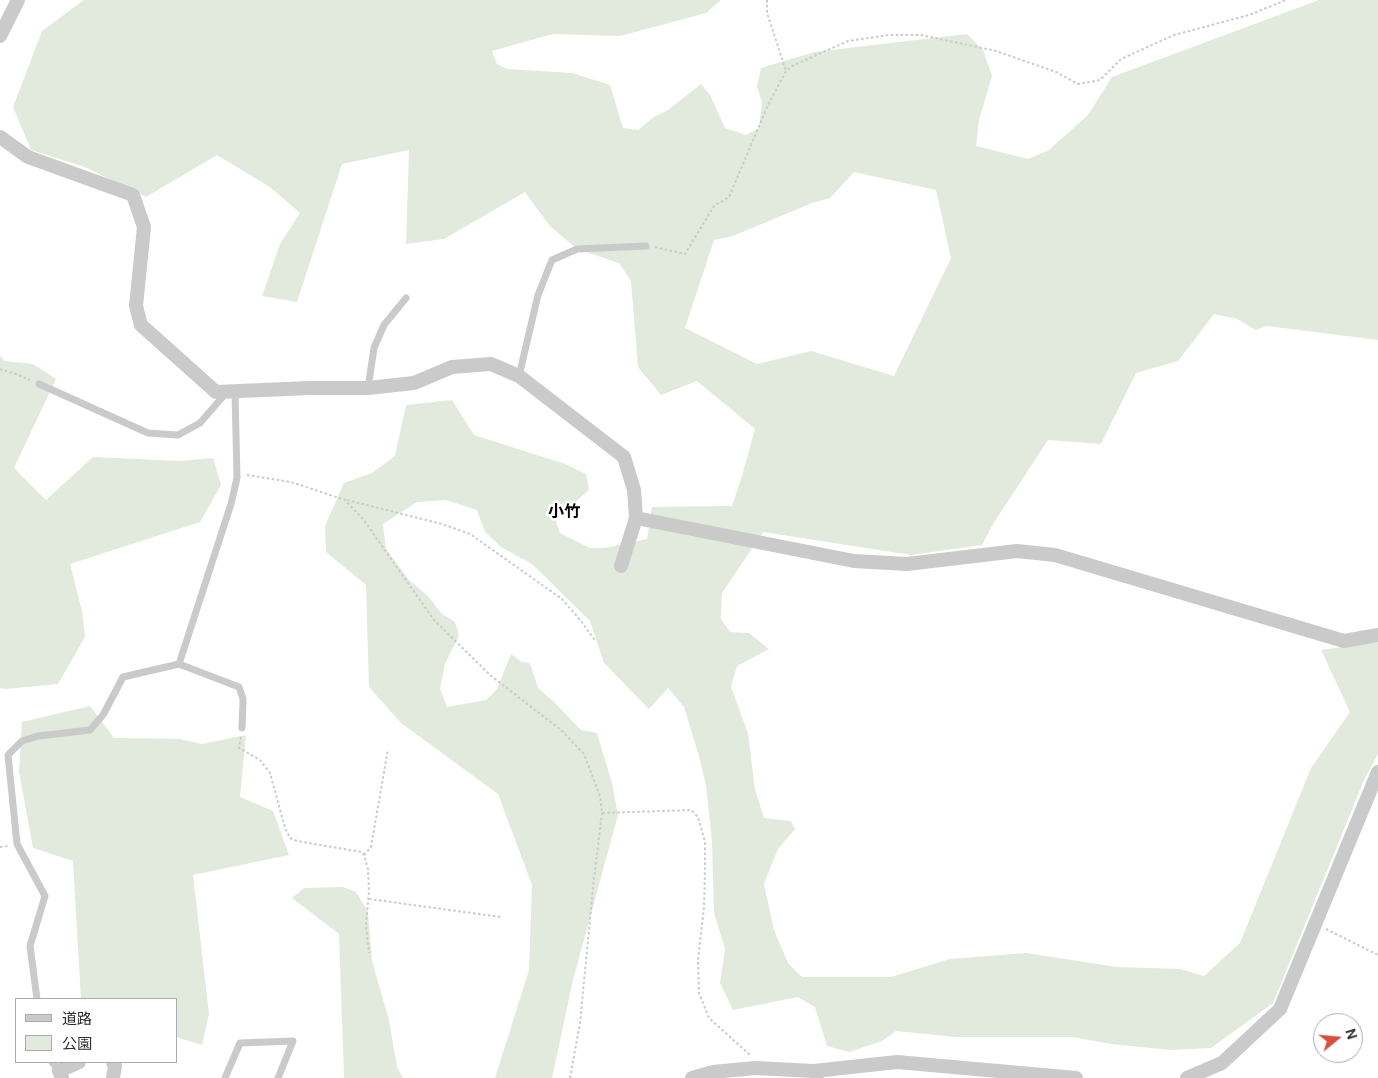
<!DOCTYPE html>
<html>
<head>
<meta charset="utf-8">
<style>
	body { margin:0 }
	#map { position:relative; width:1378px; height:1078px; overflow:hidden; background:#fff; font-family:"DM Sans","Noto Sans JP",sans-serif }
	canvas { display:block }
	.legend { position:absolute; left:15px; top:998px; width:162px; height:65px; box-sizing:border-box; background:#fff; border:1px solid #ababab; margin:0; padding:6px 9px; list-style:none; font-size:15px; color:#2d2d2d }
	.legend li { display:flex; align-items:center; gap:10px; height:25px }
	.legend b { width:25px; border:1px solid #ababab }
	.north { position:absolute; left:1313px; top:1013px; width:50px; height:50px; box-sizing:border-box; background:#fff; border:1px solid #ababab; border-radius:50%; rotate:73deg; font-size:14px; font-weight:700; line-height:20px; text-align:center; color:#2d2d2d }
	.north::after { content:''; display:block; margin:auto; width:18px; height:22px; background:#d45040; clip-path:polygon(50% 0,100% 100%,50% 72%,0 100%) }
</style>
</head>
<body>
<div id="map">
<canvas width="1378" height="1078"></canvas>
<ul class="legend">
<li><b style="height:6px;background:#cacaca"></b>道路</li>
<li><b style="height:14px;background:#e1eadc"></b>公園</li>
</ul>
<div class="north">N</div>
</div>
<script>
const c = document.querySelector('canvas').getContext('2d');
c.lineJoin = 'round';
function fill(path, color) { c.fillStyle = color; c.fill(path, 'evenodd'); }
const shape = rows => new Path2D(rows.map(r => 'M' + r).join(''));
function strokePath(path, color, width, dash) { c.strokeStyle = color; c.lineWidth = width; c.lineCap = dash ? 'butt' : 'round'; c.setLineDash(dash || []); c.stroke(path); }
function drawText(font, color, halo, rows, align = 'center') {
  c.font = font + ' "DM Sans","Noto Sans JP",sans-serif'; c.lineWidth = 5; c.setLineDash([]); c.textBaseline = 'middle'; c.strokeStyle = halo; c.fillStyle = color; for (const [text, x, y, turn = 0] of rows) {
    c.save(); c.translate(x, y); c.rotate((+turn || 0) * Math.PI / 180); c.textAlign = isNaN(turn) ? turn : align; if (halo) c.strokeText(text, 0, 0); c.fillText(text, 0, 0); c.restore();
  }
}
fill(shape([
	[84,0,721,0,706,13,620,36,553,34,492,51,497,64,507,69,572,73,610,85,623,128,638,130,654,117,668,110,701,84,710,95,725,128,746,135,759,128,762,102,757,87,761,68,814,52,967,34,983,50,992,76,979,120,976,146,1028,159,1049,150,1088,115,1112,77,1319,0,1378,0,1378,340,1267,326,1256,330,1237,319,1214,314,1178,361,1136,373,1101,444,1048,440,993,524,982,545,911,555,763,532,722,593,721,619,730,632,749,633,769,649,737,666,731,687,748,733,755,790,764,818,791,821,795,829,778,849,764,884,774,930,788,963,802,977,891,977,950,959,1026,953,1117,967,1180,969,1204,976,1240,943,1311,768,1350,712,1321,650,1378,642,1378,754,1364,780,1273,1003,1211,1048,1170,1050,1111,1044,1072,1037,956,1037,896,1031,882,1041,849,1052,827,1046,815,1007,798,997,733,1010,720,983,725,949,714,913,712,842,706,785,699,756,684,707,668,688,649,709,604,663,590,621,532,564,501,547,485,532,477,510,446,500,417,502,383,524,386,549,409,580,427,595,442,614,455,622,459,635,445,664,440,689,447,707,486,700,497,689,511,654,522,662,530,663,538,688,553,701,581,730,597,733,612,783,618,815,573,980,552,1078,495,1078,529,970,532,885,498,794,401,723,369,687,366,585,326,552,325,526,344,483,372,473,395,456,406,405,452,400,474,435,565,464,586,474,589,490,574,503,554,516,560,533,590,548,605,548,647,539,652,507,732,506,742,476,755,429,697,381,661,395,638,367,631,281,619,263,577,249,550,226,525,192,444,239,406,244,409,150,342,164,297,302,262,296,280,244,300,213,270,187,217,155,146,197,85,167,31,150,13,107,42,31],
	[854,172,936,190,951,258,894,376,811,351,757,364,685,328,714,240,733,236,812,203,830,198],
	[0,356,5,361,33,364,56,379,14,468,46,500,93,457,180,461,213,458,221,485,200,522,70,564,82,611,85,637,58,684,6,689,0,688],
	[90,706,114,738,180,739,202,744,246,735,240,797,273,811,289,855,193,875,209,1014,202,1045,176,1037,176,999,81,999,73,861,33,848,19,772,22,722],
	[343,887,356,892,368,912,372,961,389,1020,397,1067,403,1078,344,1078,339,934,292,898,304,888]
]), '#e1eadc');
strokePath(shape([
	[767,0,767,13,786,71],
	[655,247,685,254,714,206,729,197,768,105,786,71,794,65,848,41,889,35,921,35,996,51,1056,72,1078,84,1100,80,1121,59,1174,35,1249,15,1286,0],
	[0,369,16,374,30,380],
	[247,475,291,482,345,500,363,519,434,620,490,675,561,730,584,754,600,796,602,813,691,810,698,817,705,842,705,868,704,907,698,960,699,993,709,1018,750,1055],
	[347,500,442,524,470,534,562,599,581,621,596,642],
	[241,737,239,748,260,760,270,773,285,828,290,838,297,841,362,852,364,855,368,869,369,891,366,925,369,953],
	[0,847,8,846],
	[364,855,371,847,388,749],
	[369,899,501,917],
	[1326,929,1378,955],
	[570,1078,580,1023,594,878,602,813]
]), '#cacaca', 2, [2.5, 2.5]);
strokePath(shape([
	[519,376,538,295,552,260,577,249,646,246],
	[39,384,148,433,178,435,200,423,226,393],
	[368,388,374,348,384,325,406,298],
	[235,392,237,478,231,504,179,664,239,687,243,699,242,728],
	[37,999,30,946,45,896,17,844,8,755,22,741,38,736,90,730,103,715,123,677,179,664],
	[52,1062,59,1071],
	[225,1078,240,1043,293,1041,278,1078]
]), '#cacaca', 7);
strokePath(shape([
	[0,36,18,0],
	[0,137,28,157,133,195,144,227,136,306,141,325,216,392,309,388,368,388,414,383,452,367,491,364,519,376,624,457,634,490,636,518,621,566],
	[636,518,854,561,907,564,1017,551,1055,555,1344,641,1378,635],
	[113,1062,115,1066,113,1078],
	[814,1071,897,1062,1076,1078],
	[62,1078,59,1071,79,1062],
	[692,1078,713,1072,755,1068,814,1071,817,1078],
	[1187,1078,1222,1063,1280,1009,1378,772]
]), '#cacaca', 14);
drawText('bold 16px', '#000', '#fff', [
	["小竹",564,513]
]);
</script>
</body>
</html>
